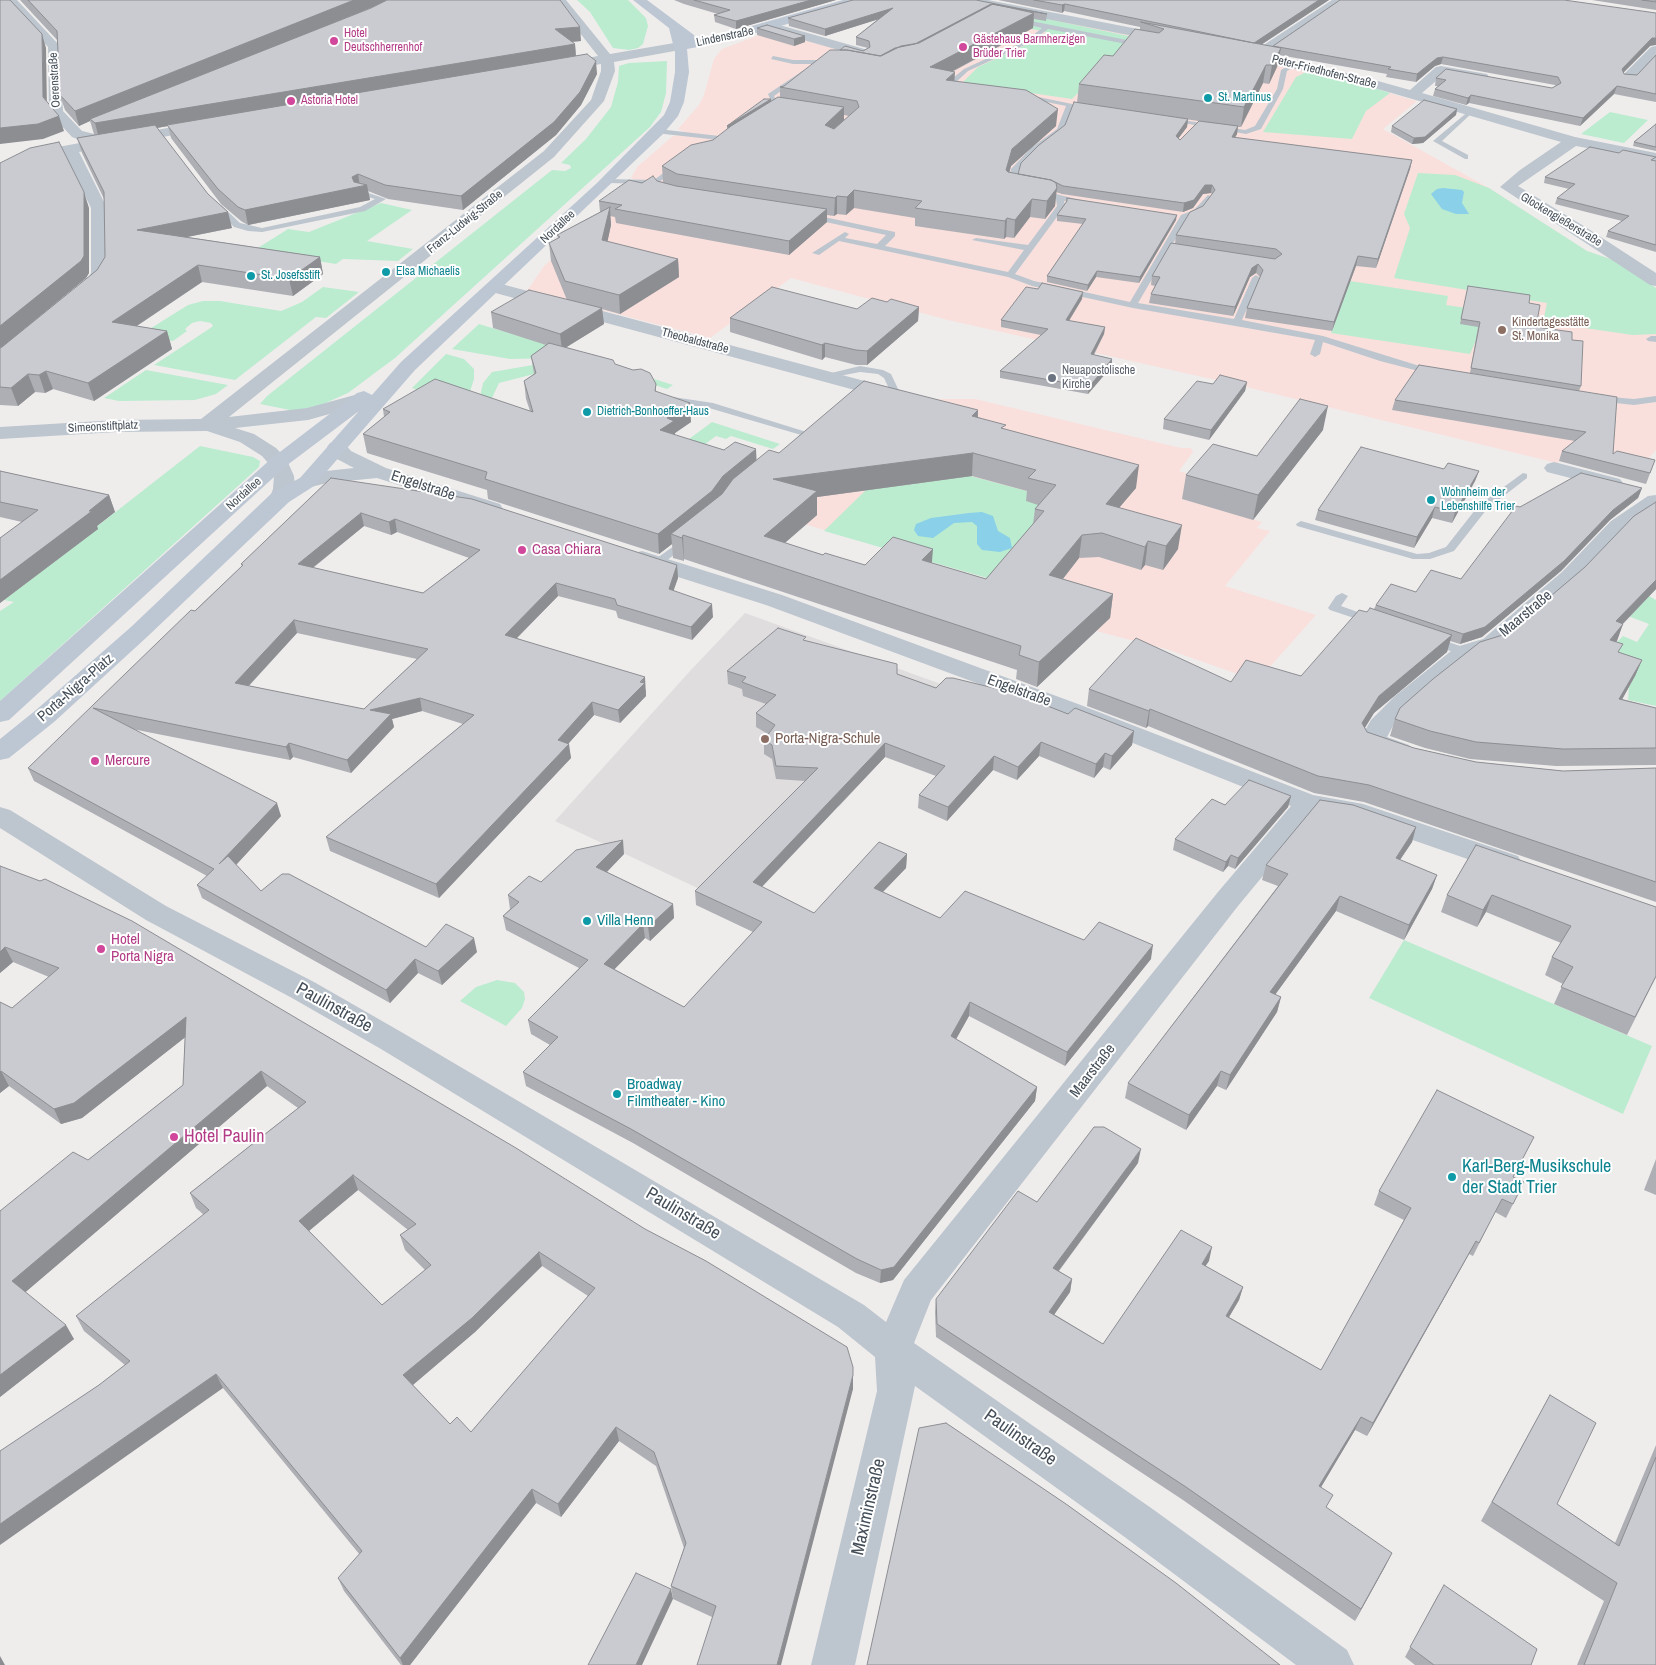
<!DOCTYPE html>
<html>
<head>
<meta charset="utf-8">
<style>
	body { margin:0 }
	canvas { display:block; background:#efecec }
</style>
</head>
<body>
<canvas width="1656" height="1665"></canvas>
<script>
const c = document.querySelector('canvas').getContext('2d');
c.lineJoin = 'round';
function fill(path, color) { c.fillStyle = color; c.fill(path, 'evenodd'); }
const shape = rows => new Path2D(rows.map(r => 'M' + r).join(''));
function strokePath(path, color, width, dash) { c.strokeStyle = color; c.lineWidth = width; c.lineCap = dash ? 'butt' : 'round'; c.setLineDash(dash || []); c.stroke(path); }
function drawText(font, color, halo, rows, align = 'center') {
  c.font = font + ' "Archivo Narrow",sans-serif'; c.lineWidth = 4; c.setLineDash([]); c.textBaseline = 'middle'; c.strokeStyle = halo; c.fillStyle = color; for (const [text, x, y, turn = 0] of rows) {
    c.save(); c.translate(x, y); c.rotate((+turn || 0) * Math.PI / 180); c.textAlign = isNaN(turn) ? turn : align; if (halo) c.strokeText(text, 0, 0); c.fillText(text, 0, 0); c.restore();
  }
}
fill(shape([
	[745,613,949,687,839,807,806,793,708,893,555,821,690,671]
]), '#e0ddde');
fill(shape([
	[1054,19,1323,74,1417,101,1383,129,1489,188,1587,251,1622,263,1656,288,1656,450,1644,463,1577,448,1557,463,1234,384,948,320,791,278,710,338,527,291,544,266,640,182,631,178,637,167,673,136,680,135,684,132,678,129,699,105,704,95,714,59,722,49,770,31,860,54],
	[943,399,975,399,1181,448,1191,448,1193,452,1179,471,1200,478,1182,499,1262,522,1257,528,1270,531,1225,586,1316,615,1268,669,1255,680,1166,649,1107,634,1007,604,1001,582,794,521,870,404]
]), '#f9e0dc');
fill(shape([
	[577,0,628,0,646,18,648,26,643,44,638,48,629,50,613,48,590,12],
	[1004,10,1229,57,1104,66,1072,99,962,83,978,67,1030,43,1047,32,990,21],
	[667,61,666,93,661,112,650,127,395,358,348,393,321,405,295,411,260,404,267,396,552,170,565,171,571,168,570,165,561,163,586,139,611,107,618,82,619,66,629,63],
	[1308,71,1362,84,1390,93,1366,111,1352,139,1263,132,1296,77],
	[1610,112,1648,120,1624,143,1581,134],
	[1418,173,1455,175,1489,188,1587,251,1622,263,1656,288,1656,334,1633,335,1543,322,1547,303,1394,278,1410,228,1404,214],
	[381,203,412,210,367,241,413,249,398,261,343,259,336,264,253,251,288,229,309,232],
	[1350,281,1448,296,1446,305,1467,308,1482,327,1470,354,1331,333],
	[323,287,359,292,326,318,316,317,235,380,154,365,209,329,213,326,211,323,200,321,192,323,185,329,187,331,173,341,140,335,188,305,203,301,220,301,281,311,302,302],
	[479,324,532,340,673,385,667,389,582,362,559,358,510,359,452,349],
	[446,354,464,359,474,369,474,379,468,398,434,396,412,388],
	[533,365,534,374,499,383,491,400,480,397,483,383,492,372],
	[146,370,228,385,216,394,195,400,119,401,104,398],
	[712,422,780,444,773,449,731,436,726,439,716,436,688,457,651,467],
	[200,446,253,457,260,461,259,467,0,701,0,611,14,602,4,600,97,529,95,528],
	[952,471,1034,493,1059,510,1001,582,824,531,866,490],
	[1649,596,1656,600,1656,706,1628,700,1629,687,1635,676,1607,652,1623,636,1637,642,1649,624,1628,616],
	[1404,940,1652,1046,1623,1114,1369,998],
	[497,980,515,983,524,992,525,999,522,1008,506,1026,460,1001,476,987]
]), '#bbecd0');
fill(shape([
	[1443,188,1462,190,1464,192,1462,203,1469,214,1456,214,1442,209,1431,194,1437,189],
	[969,513,982,512,993,516,998,531,1010,538,1012,548,1000,552,982,550,977,544,977,526,972,522,954,523,933,538,918,536,914,530,916,524,931,518]
]), '#89d0e8');
fill(shape([
	[1016,18,1142,43,1145,45,1142,47,1048,29,1031,42,968,71,955,83,961,84,961,86,947,85,947,83,964,69,1027,40,1042,28,1014,21,1016,18],
	[773,56,793,60,834,60,837,62,834,64,793,64,771,59,773,56],
	[1295,62,1298,64,1287,71,1283,89,1261,129,1246,134,1166,120,1170,118,1245,130,1255,126,1277,89,1281,70,1295,62],
	[804,70,809,71,774,96,781,109,775,110,768,94,804,70],
	[1024,94,1096,109,1092,111,1073,107,1063,132,1037,152,1019,170,1015,186,1018,188,1011,190,1007,188,1011,169,1031,148,1057,129,1066,106,1022,97,1024,94],
	[1470,110,1472,113,1442,141,1468,155,1468,159,1465,159,1433,141,1470,110],
	[658,129,728,137,732,139,728,141,655,133,655,129,658,129],
	[674,165,681,167,656,184,607,183,603,181,607,179,654,180,674,165],
	[360,190,386,199,365,211,262,232,248,231,234,227,214,207,221,205,240,223,262,228,360,207,375,199,357,194,356,192,360,190],
	[1040,190,1088,202,1084,204,1064,201,1065,206,1015,274,1034,281,1130,302,1181,215,1194,210,1208,195,1212,197,1200,214,1188,218,1138,303,1234,319,1252,278,1256,275,1260,278,1242,320,1323,336,1439,372,1434,375,1380,361,1323,342,1320,354,1315,357,1310,354,1315,340,1133,308,1032,286,1008,277,839,241,819,255,812,253,845,232,849,234,845,238,877,244,886,235,807,218,807,214,810,214,895,232,895,236,885,246,1008,272,1024,250,972,240,976,238,1028,245,1057,206,1056,199,1037,194,1037,190,1040,190],
	[1651,336,1656,336,1656,342,1648,341,1646,339,1651,336],
	[860,366,883,370,891,374,901,395,899,397,893,397,884,378,878,374,860,372,824,379,819,376,860,366],
	[1599,396,1634,399,1656,396,1656,402,1634,405,1596,401,1596,397,1599,396],
	[673,397,713,403,813,434,808,437,709,408,670,402,668,400,673,397],
	[1523,473,1527,474,1527,478,1487,509,1454,551,1430,559,1413,559,1297,526,1296,524,1301,521,1417,554,1429,553,1446,547,1479,505,1523,473],
	[685,538,691,541,689,543,661,565,653,565,653,561,685,538],
	[1342,593,1348,596,1341,606,1377,619,1379,621,1377,623,1369,623,1330,610,1328,608,1336,596,1342,593],
	[1431,636,1469,649,1471,652,1465,656,1427,643,1425,640,1431,636]
]), '#bdc6ce');
fill(shape([
	[4,0,17,0,60,46,63,111,82,131,111,138,207,121,214,125,207,129,79,152,107,208,109,273,101,286,85,298,73,298,70,294,88,279,91,273,91,208,65,154,27,163,0,177,0,166,17,157,42,150,85,142,72,137,49,112,48,47,4,0],
	[554,0,566,0,610,54,680,42,686,46,680,50,614,62,615,71,604,101,554,157,229,417,307,408,362,393,369,395,372,399,369,403,308,420,235,428,254,434,276,448,286,458,294,476,295,489,289,502,281,503,273,502,270,497,273,489,274,476,269,464,262,456,240,442,207,431,117,432,0,439,0,427,117,420,201,419,544,151,591,100,601,71,601,64,560,71,553,67,560,63,598,56,554,0],
	[964,0,988,0,1169,35,1175,39,1169,43,970,4,964,0],
	[1332,0,1346,0,1266,55,1360,76,1410,90,1436,67,1441,66,1487,74,1489,77,1482,81,1444,74,1422,93,1575,137,1656,153,1656,161,1576,146,1518,186,1587,228,1656,273,1656,286,1650,285,1500,187,1520,170,1561,142,1357,83,1241,57,1235,53,1241,49,1253,52,1332,0],
	[769,22,868,50,869,53,863,57,765,29,763,26,769,22],
	[1656,46,1656,57,1633,81,1623,81,1621,78,1623,75,1651,47,1656,46],
	[494,282,902,391,905,395,902,399,895,401,888,399,488,291,485,287,488,283,494,282],
	[337,441,344,443,351,451,386,468,500,504,503,509,500,514,492,515,377,478,327,483,307,488,300,486,297,482,300,478,326,471,354,468,337,459,327,447,330,443,337,441],
	[1554,462,1620,479,1623,483,1620,487,1613,489,1547,472,1544,468,1547,464,1554,462],
	[1656,495,1656,511,1627,531,1578,582,1499,649,1474,657,1394,724,1387,737,1409,745,1413,751,1409,757,1400,759,1363,747,1359,741,1371,720,1395,696,1456,647,1483,639,1562,572,1611,521,1648,496,1656,495],
	[642,551,782,595,1078,704,1313,795,1363,804,1518,856,1522,863,1518,870,1508,873,1349,818,1315,813,1238,906,931,1300,914,1343,1154,1510,1347,1650,1354,1665,1296,1665,1126,1538,915,1386,855,1665,811,1665,877,1391,875,1357,838,1327,381,1049,292,998,146,920,0,828,0,807,10,810,166,906,314,982,403,1033,864,1305,886,1322,904,1280,1218,892,1291,806,1060,714,766,605,634,563,631,558,634,553,642,551]
]), '#bdc6ce');
fill(shape([
	[633,0,647,0,694,35,695,40,720,35,843,0,862,0,860,3,725,42,687,49,689,72,684,102,678,116,663,134,415,370,314,486,289,502,147,637,54,722,9,758,0,760,0,739,36,710,131,627,273,492,300,478,359,411,286,466,9,720,0,722,0,701,272,458,357,393,364,391,372,395,401,362,597,183,664,115,670,102,675,72,675,52,669,28,633,0]
]), '#bdc7d3');
fill(shape([
	[20,0,560,0,581,41,572,42,575,44,576,56,597,74,581,105,556,135,463,210,388,199,368,191,370,200,248,225,241,221,221,204,171,138,168,126,157,128,232,228,187,237,320,257,323,274,293,296,202,282,137,326,167,331,172,349,94,401,53,389,45,393,35,392,18,406,0,405,0,163,89,208,89,273,86,278,1,348,97,270,105,257,104,199,82,153,77,138,95,135,94,134,90,121,79,126,65,110,60,95,58,41],
	[377,5,371,8,316,30],
	[674,0,836,0,736,29,715,22,714,15,718,14,684,4],
	[976,0,1047,14,1046,21,1034,19,1033,28,952,72,954,81,1056,126,1011,166,1009,173,1018,174,1065,125,1077,103,1079,84,1113,56,1140,29,1140,27,1064,11,1062,13,998,0,1329,0,1261,45,1273,47,1650,46,1623,73,1624,74,1637,75,1656,55,1656,102,1614,94,1580,126,1469,103,1466,105,1433,96,1435,89,1438,86,1435,86,1436,78,1552,88,1556,86,1555,85,1441,64,1435,66,1416,82,1386,77,1387,74,1279,55,1277,67,1269,84,1263,83,1241,127,1238,127,1237,134,1235,138,1412,160,1410,169,1376,268,1356,266,1332,331,1245,318,1247,308,1260,277,1256,273,1250,277,1233,316,1149,303,1151,294,1155,286,1151,285,1152,276,1275,259,1175,244,1176,235,1203,206,1212,194,1211,193,1203,194,1193,208,1183,212,1062,194,1056,192,1055,206,1045,219,1030,217,1014,238,1006,237,1004,239,915,226,915,218,854,208,846,215,837,214,834,216,827,215,827,222,789,255,616,223,615,217,610,216,611,225,607,242,678,259,679,277,620,314,602,309,604,324,566,347,615,364,656,384,656,391,691,422,675,433,675,435,757,460,779,453,978,410,978,417,1136,488,1119,507,1178,549,1163,570,1145,565,1141,570,1099,557,1079,558,1063,579,1113,594,1110,618,1037,687,1016,679,1017,670,684,559,684,561,673,558,672,544,659,554,488,499,487,490,367,453,363,434,384,417,383,409,530,411,526,399,524,381,534,374,531,356,546,345,493,328,491,312,567,300,551,261,549,243,558,238,557,235,600,212,599,201,642,183,657,181,663,182,662,166,713,140,771,101,780,97,780,87,784,86,868,48,856,45,856,37,878,19,825,36,789,26,788,18],
	[844,115,849,116,844,120],
	[1172,117,1205,122,1180,140,1178,139,1187,127,1188,119],
	[972,476,1027,491,1026,501,1038,505,1035,509,1033,524,986,579,932,563,865,565,823,555,785,543,817,515,817,497],
	[1592,0,1656,0,1656,10],
	[757,28,805,36,805,42,794,46,757,35],
	[1457,109,1456,115,1423,143,1412,144,1391,132,1392,126],
	[1656,124,1656,151,1633,146,1634,142],
	[1654,161,1656,161,1656,252,1606,237,1608,231,1622,221,1555,204,1557,198,1569,189,1544,183,1545,177],
	[1067,198,1176,220,1139,283,1096,277,1087,291,1047,282,1047,276,1083,224,1057,221,1057,215,1066,202],
	[1468,286,1529,303,1536,327,1572,340,1581,386,1579,391,1470,373,1478,327,1460,324],
	[1082,299,1069,321,1105,327,1104,334,1094,355,1112,359,1112,366,1088,394,1000,378,1000,371,1041,335,1001,327,1001,320],
	[887,302,919,307,918,321,867,365,856,365,825,357,822,360,730,332,730,318,857,309],
	[1247,382,1245,391,1209,440,1163,429,1164,419,1213,384],
	[1617,397,1613,454,1655,460,1646,484,1559,461,1562,451,1575,441,1392,410,1395,400],
	[1323,430,1253,520,1182,499,1186,475,1257,456],
	[1444,469,1479,471,1475,481,1452,523,1432,518,1414,548,1315,520,1318,510],
	[0,471,109,495,115,512,97,526,98,529,0,603,0,538,22,522,0,517],
	[331,478,677,565,678,578,673,590,713,617,692,640,618,618,616,611,558,596,517,638,646,690,646,696,620,723,594,715,568,744,571,758,439,898,330,851,326,837,463,724,422,711,392,719,394,727,351,773,293,757,290,760,132,729,281,816,236,865,261,891,426,947,477,952,442,985,418,973,390,1003,202,898,197,885,207,876,34,781,28,768,242,566,241,564],
	[364,526,391,535,397,532,469,558,423,593,313,568],
	[297,633,417,659,364,709,249,686],
	[1642,488,1638,498,1610,520,1561,571,1482,637,1460,644,1450,641,1447,652,1374,713,1365,728,1367,732,1414,748,1476,762,1563,771,1656,768,1656,902,1364,802,1314,793,1148,726,1146,728,1087,706,1089,689,1231,682,1301,676,1367,612,1374,609,1376,605,1461,579,1520,507],
	[1656,502,1656,589,1623,624,1616,642,1619,653,1642,660,1635,676,1622,699,1656,708,1656,765,1556,766,1470,759,1425,748,1390,736,1395,719,1506,634,1585,567],
	[806,641,936,688,1022,696,1068,714,1134,731,1132,745,1110,770,1103,767,1094,778,1039,756,1017,780,993,770,947,821,918,808,919,795,936,776,885,757,762,887,814,913,907,854,906,868,883,892,940,918,1084,940,1151,959,1065,1066,969,1016,956,1039,1037,1087,1035,1101,893,1280,880,1283,856,1273,633,1143,526,1086,523,1072,550,1045,531,1034,528,1020,579,968,506,930,503,916,510,909,508,895,541,882,624,854,607,872,673,904,674,918,650,941,645,938,614,969,684,1007,753,932,696,905,695,891,805,781,776,779,772,759,764,754,764,740,768,734,756,727,756,713,766,704,743,696,742,689,728,684,727,671],
	[1291,796,1288,807,1235,869,1228,866,1223,872,1173,850,1175,839],
	[1416,827,1412,842,1400,860,1437,875,1432,889,1404,940,1336,911,1275,995,1281,997,1277,1012,1226,1090,1217,1086,1186,1130,1125,1098,1128,1083,1278,886,1262,880,1266,865],
	[1476,845,1656,977,1627,1035,1554,1004,1563,984,1545,975,1552,957,1561,943,1486,912,1477,927,1441,912,1447,895],
	[0,866,853,1389,712,1617,673,1599,671,1586,684,1548,656,1466,619,1441,561,1517,536,1503,410,1665,401,1665,344,1591,338,1578,360,1555,223,1388,99,1385,125,1365,84,1331,76,1316,204,1215,196,1208,190,1193,298,1108,267,1086,25,1292,74,1339,0,1397,0,1211,88,1160,183,1085,185,1037,82,1118,61,1124,9,1086,0,1093,0,1002,12,1008,49,977,13,962,0,973],
	[358,1190,408,1230,400,1235,405,1250,425,1270,382,1305,309,1231],
	[542,1266,588,1296,471,1432,450,1424,413,1385,475,1332],
	[1534,1137,1513,1177,1524,1182,1506,1218,1495,1212,1473,1256,1469,1254,1367,1436,1355,1430,1321,1487,1327,1508,1386,1565,1355,1621,1183,1500,936,1337,935,1312,936,1299,1037,1202,1138,1163,1059,1271,1072,1279,1070,1292,1054,1314,1103,1344,1209,1261,1205,1266,1243,1287,1239,1300,1229,1317,1321,1370,1404,1220,1374,1205,1379,1191],
	[1656,1159,1656,1195,1644,1190],
	[1550,1395,1557,1504,1615,1543,1656,1445,1656,1665,1577,1665,1604,1601,1481,1521],
	[1438,1595,1531,1665,1415,1665,1405,1657]
]), '#adafb4');
fill(shape([
	[354,0,390,0,92,121,90,119,90,121,79,126,75,111],
	[811,0,836,0,736,29,736,21],
	[1319,0,1329,0,1253,50,1254,43],
	[991,4,990,11,895,55,877,57,895,48],
	[1065,4,1064,11,1062,13,1062,5],
	[893,8,892,15,825,36,825,29],
	[1034,13,1033,28,930,83,930,67],
	[580,27,581,41,557,43,555,29],
	[42,34,46,48,47,112,43,97],
	[805,36,805,42,794,46,794,39],
	[1652,38,1656,38,1656,45,1650,46,1619,77,1622,69],
	[575,44,576,58,167,125,168,126,99,138,95,123],
	[1281,48,1277,67,1269,84,1272,65],
	[1443,57,1441,64,1435,66,1416,82,1417,74,1437,58],
	[596,61,597,74,581,105,556,135,463,210,461,196],
	[1266,65,1263,83,1241,127,1244,107],
	[955,72,954,88,946,80],
	[1617,86,1614,94,1580,126,1583,118],
	[1471,95,1469,103,1466,105,1468,98],
	[771,99,771,107,728,134,727,126],
	[844,107,844,123,825,142,825,125],
	[1058,109,1056,126,1011,166,1005,188,1006,170,1012,149],
	[1457,109,1456,115,1423,143,1412,144,1414,138],
	[59,116,64,131,43,139,0,144,0,128],
	[1188,119,1187,127,1174,144,1176,136],
	[1238,126,1237,134,1230,145,1232,137],
	[1412,160,1410,169,1376,268,1378,259],
	[358,174,360,187,367,185,370,200,248,225,245,210,352,177],
	[1205,185,1212,185,1211,193,1203,194,1193,208,1183,212,1184,203],
	[1057,188,1055,206,1045,219,1047,201],
	[854,190,854,208,846,215,847,197],
	[84,192,89,208,89,273,86,278,0,349,0,326],
	[837,196,837,214,834,216,835,198],
	[1032,199,1030,217,1014,238,1015,220],
	[610,207,611,225,604,258,602,240],
	[827,209,827,222,789,255,789,241],
	[228,212,232,228,142,246,137,230],
	[1177,215,1176,220,1139,283,1140,277],
	[1007,218,1006,237,1004,239,1005,221],
	[1358,256,1356,266,1332,331,1334,322],
	[320,257,323,274,293,296,289,279],
	[678,259,679,277,620,314,619,295],
	[1258,264,1256,273,1250,277,1233,316,1235,307,1252,268],
	[198,265,202,282,117,339,112,322],
	[1097,271,1096,277,1087,291,1088,285],
	[1083,292,1082,299,1065,327,1066,320],
	[919,307,918,321,867,365,867,351],
	[602,308,604,324,562,350,560,334],
	[1105,327,1104,334,1090,361,1091,354],
	[167,331,172,349,94,401,88,383],
	[825,343,825,357,822,360,822,345],
	[1112,359,1112,366,1088,394,1089,387],
	[46,371,53,389,45,393,39,375],
	[28,374,35,392,18,406,11,388],
	[1247,382,1245,391,1209,440,1211,430],
	[690,403,691,422,675,433,675,440,660,430,667,418],
	[1328,406,1323,430,1253,520,1258,495],
	[978,410,977,433,972,416],
	[756,449,757,469,671,534,672,544,659,554,658,534,723,476],
	[973,453,972,476,817,497,817,515,765,560,764,536,773,479],
	[1139,465,1136,488,1103,527,1106,504],
	[1479,471,1475,481,1452,523,1455,512],
	[1642,488,1638,498,1610,520,1561,571,1482,637,1460,644,1463,634,1613,510],
	[109,495,115,512,97,526,98,529,0,603,0,580],
	[1435,507,1432,518,1414,548,1417,537],
	[361,513,364,526,301,577,298,564],
	[395,519,397,532,391,535,389,522],
	[1182,525,1178,549,1163,570,1166,546],
	[683,535,684,559,684,561,682,538],
	[1082,535,1079,558,1047,599,1049,575],
	[1148,541,1145,565,1141,570,1145,547],
	[933,549,931,573,922,560],
	[677,565,678,578,670,601,669,589],
	[1656,580,1656,589,1609,638,1616,621],
	[556,583,558,596,507,648,505,635],
	[1113,594,1110,618,1037,687,1039,662],
	[712,604,713,617,692,640,691,627],
	[294,620,297,633,239,696,235,683],
	[1623,624,1617,641,1603,657,1610,640],
	[1452,635,1447,652,1374,713,1357,740,1362,723,1379,696],
	[1642,660,1635,676,1613,716,1619,699],
	[645,677,646,696,620,723,618,710],
	[1023,688,1022,702,1017,694],
	[420,698,422,711,392,719,394,727,351,773,347,760,370,710],
	[592,702,594,715,560,753,558,740],
	[1150,709,1148,726,1146,728,1149,711],
	[1134,731,1132,745,1110,770,1112,756],
	[1041,742,1039,756,1017,780,1018,767],
	[289,743,293,757,290,760,286,747],
	[885,743,885,757,753,896,753,882],
	[569,744,571,758,439,898,436,884],
	[1105,753,1103,767,1094,778,1096,764],
	[994,756,993,770,947,821,948,807],
	[1291,796,1288,807,1235,869,1238,858],
	[277,803,281,816,224,878,219,864],
	[1416,827,1412,842,1391,873,1396,858],
	[623,840,624,854,598,881,596,867],
	[907,854,906,868,873,902,874,888],
	[1231,855,1228,866,1223,872,1226,862],
	[1437,875,1432,889,1404,940,1409,925],
	[1492,895,1486,912,1477,927,1483,910],
	[1340,896,1336,911,1266,1007,1270,992],
	[673,904,674,918,650,941,648,927],
	[643,924,645,938,606,978,604,964],
	[474,938,477,952,442,985,438,971],
	[1153,945,1151,959,1065,1066,1067,1052],
	[5,947,13,962,0,973,0,952],
	[415,959,418,973,390,1003,386,990],
	[1281,997,1277,1012,1226,1090,1230,1075],
	[970,1002,969,1016,950,1050,951,1036],
	[186,1017,192,1032,82,1118,61,1124,54,1109],
	[1,1071,9,1086,0,1093,0,1072],
	[261,1071,267,1086,21,1296,12,1281],
	[1221,1071,1217,1086,1186,1130,1189,1115],
	[1037,1087,1035,1101,893,1280,880,1283,881,1270],
	[1141,1149,1138,1163,1051,1281,1053,1268],
	[353,1175,358,1190,304,1235,299,1221],
	[1476,1241,1469,1254,1367,1436,1373,1423],
	[1212,1247,1209,1261,1198,1277,1202,1264],
	[539,1252,542,1266,475,1332,408,1389,403,1375],
	[1072,1279,1070,1292,1047,1325,1049,1312],
	[1243,1287,1239,1300,1222,1329,1226,1316],
	[66,1325,74,1339,0,1397,0,1375],
	[216,1374,223,1388,0,1545,0,1524],
	[853,1375,853,1389,781,1665,777,1665],
	[1361,1417,1355,1430,1314,1499,1319,1486],
	[616,1427,619,1441,561,1517,558,1504],
	[532,1489,536,1503,410,1665,403,1665,400,1658],
	[1392,1553,1386,1565,1355,1621,1361,1609],
	[671,1589,673,1599,642,1665,636,1665],
	[0,1656,5,1665,0,1665]
]), '#8d8e92');
const building = shape([
	[0,0,10,0,42,34,43,97,59,116,38,124,0,128,0,0],
	[28,0,354,0,75,111,60,95,57,31,28,0],
	[387,0,560,0,580,27,555,29,575,44,95,123,90,119,371,8,387,0],
	[694,0,811,0,736,21,714,15,730,10,694,0],
	[853,0,976,0,1047,14,991,4,915,44,895,48,880,56,847,50,840,50,845,46,863,51,870,47,869,41,856,37,893,8,825,29,788,18,853,0],
	[1034,0,1319,0,1254,43,1065,4,1062,5,1034,0],
	[1340,0,1564,0,1656,13,1656,38,1652,38,1622,69,1624,74,1637,75,1656,55,1656,94,1617,86,1583,118,1471,95,1468,98,1435,89,1446,80,1436,78,1446,69,1552,88,1561,83,1558,77,1443,57,1437,58,1417,74,1388,69,1391,67,1273,46,1340,0],
	[1642,0,1656,0,1656,2,1642,0],
	[993,4,1034,13,930,67,955,72,946,80,1026,90,1058,109,1012,149,1006,170,1008,172,1051,180,1056,183,1057,188,1047,201,1032,199,1015,220,1007,218,1005,221,915,208,922,201,854,190,847,197,837,196,835,198,677,174,662,166,691,145,713,140,731,126,778,97,844,107,825,125,834,129,859,107,857,101,780,87,784,86,830,50,847,50,881,56,901,46,919,43,993,4],
	[1141,22,1281,48,1272,65,1266,65,1244,107,1079,84,1104,55,1113,56,1135,29,1159,33,1164,29,1141,22],
	[767,25,805,36,794,39,757,28,767,25],
	[587,54,596,61,580,92,554,122,461,196,385,185,358,174,352,177,354,182,367,185,245,210,238,207,218,189,167,125,587,54],
	[764,99,771,99,727,126,764,99],
	[1424,100,1457,109,1425,137,1414,138,1392,126,1424,100],
	[1074,102,1188,119,1176,136,1180,140,1199,121,1238,126,1232,137,1412,160,1378,259,1358,256,1334,322,1247,308,1263,270,1258,264,1252,268,1235,307,1151,294,1160,277,1152,276,1171,243,1275,259,1282,254,1276,249,1176,235,1190,212,1203,206,1215,190,1212,185,1205,185,1194,200,1184,203,1063,186,1051,180,1018,174,1021,163,1039,145,1065,125,1074,102],
	[1656,124,1656,147,1634,142,1656,124],
	[155,125,208,194,228,212,137,230,320,257,289,279,198,265,112,322,167,331,88,383,46,371,39,375,28,374,11,388,0,387,0,348,2,347,97,270,105,257,104,192,77,138,155,125],
	[59,142,84,192,84,256,81,261,0,326,0,163,30,148,59,142],
	[1590,147,1619,153,1623,150,1656,157,1651,160,1656,161,1656,245,1608,231,1629,216,1557,198,1575,184,1545,177,1590,147],
	[653,176,657,181,676,186,827,209,789,241,615,209,622,205,599,201,629,180,642,183,653,176],
	[1067,198,1177,215,1140,277,1097,271,1088,285,1047,276,1086,219,1057,215,1067,201,1067,198],
	[610,207,602,240,678,259,619,295,565,281,549,243,560,237,557,235,610,207],
	[1042,283,1083,292,1066,320,1105,327,1091,354,1112,359,1089,387,1000,371,1048,329,1001,320,1026,287,1038,289,1042,283],
	[1468,286,1530,295,1529,303,1540,305,1536,327,1572,332,1572,340,1583,341,1581,386,1471,368,1480,322,1461,319,1468,286],
	[772,287,857,309,872,298,887,302,891,299,919,307,867,351,856,350,825,343,822,345,730,318,772,287],
	[529,290,602,308,560,334,491,312,529,290],
	[549,343,613,360,615,364,633,370,641,369,650,373,656,384,655,391,690,403,667,418,674,421,660,430,724,450,735,442,756,449,723,476,712,491,658,534,485,479,487,472,363,434,390,412,383,409,435,379,533,412,524,381,536,373,531,356,549,343],
	[1419,365,1617,397,1613,454,1617,451,1655,460,1650,473,1562,451,1586,432,1395,400,1419,365],
	[1220,375,1247,382,1211,430,1164,419,1197,381,1213,384,1220,375],
	[864,381,978,410,972,416,1006,425,1001,428,1139,465,1106,504,1182,525,1166,546,1148,541,1145,547,1102,533,1082,535,1049,575,1113,594,1039,662,1019,655,1021,646,683,535,682,538,671,534,722,494,733,479,769,450,779,453,864,381],
	[973,453,1036,470,1028,478,1056,485,1035,509,1044,511,986,579,922,560,933,549,893,537,865,565,825,553,823,555,764,536,817,491,773,479,973,453],
	[1300,399,1328,406,1258,495,1186,475,1213,444,1257,456,1300,399],
	[1361,447,1444,469,1448,463,1479,471,1455,512,1435,507,1417,537,1318,510,1361,447],
	[0,471,109,495,89,511,92,511,0,580,0,538,38,510,0,502,0,471],
	[1581,473,1642,488,1613,510,1564,561,1485,627,1463,634,1376,605,1391,584,1416,592,1431,570,1461,579,1516,506,1520,507,1581,473],
	[331,478,472,499,677,565,669,589,712,604,691,627,617,605,615,599,556,583,505,635,645,677,640,682,645,683,618,710,592,702,558,740,569,744,436,884,326,837,474,715,420,698,370,710,391,714,347,760,289,743,286,747,93,708,277,803,219,864,228,856,261,891,282,874,289,874,426,947,446,924,474,938,438,971,415,959,386,990,197,885,214,869,28,768,191,610,195,611,243,565,241,564,331,478],
	[361,513,389,522,395,519,480,550,423,593,298,564,361,513],
	[294,620,428,649,364,709,235,683,294,620],
	[1656,502,1656,580,1616,621,1623,624,1610,640,1623,644,1618,652,1642,660,1619,699,1656,708,1656,748,1563,749,1476,742,1430,731,1395,719,1400,708,1433,679,1480,642,1506,634,1585,567,1634,516,1656,502],
	[1370,608,1452,635,1379,696,1362,723,1367,732,1414,748,1476,762,1563,771,1656,768,1656,882,1369,785,1318,776,1150,709,1149,711,1089,689,1136,638,1231,682,1246,660,1301,676,1359,610,1367,612,1370,608],
	[778,628,806,637,803,640,897,664,897,674,936,688,946,678,953,678,1010,692,1012,684,1023,688,1017,694,1068,714,1075,708,1134,731,1112,756,1105,753,1096,764,1041,742,1018,767,994,756,948,807,919,795,945,766,885,743,753,882,814,913,879,842,907,854,874,888,940,918,965,891,1084,940,1099,922,1153,945,1067,1052,970,1002,951,1036,1037,1087,894,1267,881,1270,857,1259,631,1129,523,1072,558,1037,528,1020,588,960,503,916,519,902,508,895,529,876,541,882,576,850,623,840,596,867,673,904,648,927,643,924,604,964,684,1007,762,922,695,891,818,768,776,766,772,745,764,740,775,725,756,713,776,695,742,682,746,677,727,671,778,628],
	[1249,780,1291,796,1238,858,1231,855,1226,862,1175,839,1212,799,1225,805,1249,780],
	[1320,800,1353,805,1416,827,1396,858,1437,875,1409,925,1340,896,1270,992,1281,997,1230,1075,1221,1071,1189,1115,1128,1083,1288,874,1266,865,1320,800],
	[1476,845,1656,907,1656,976,1635,1017,1561,987,1573,967,1552,957,1571,926,1492,895,1483,910,1447,895,1476,845],
	[0,866,40,881,45,879,132,921,516,1148,645,1229,706,1261,847,1347,853,1367,853,1375,777,1665,697,1665,716,1606,671,1586,686,1543,654,1452,616,1427,558,1504,532,1489,400,1658,338,1578,362,1551,216,1374,0,1524,0,1451,99,1385,130,1361,76,1316,209,1210,190,1193,306,1102,261,1071,12,1281,66,1325,0,1375,0,1211,73,1152,88,1160,183,1085,186,1017,74,1103,54,1109,1,1071,0,1072,0,1002,12,1008,59,968,5,947,0,952,0,866],
	[353,1175,416,1224,400,1235,431,1265,382,1305,299,1221,353,1175],
	[539,1252,595,1288,471,1432,457,1417,450,1424,403,1375,472,1318,539,1252],
	[1437,1090,1534,1137,1513,1177,1524,1182,1513,1204,1502,1199,1479,1243,1476,1241,1373,1423,1361,1417,1319,1486,1333,1495,1326,1507,1392,1553,1361,1609,1186,1487,937,1324,936,1299,1018,1191,1037,1202,1094,1127,1104,1127,1141,1149,1053,1268,1072,1279,1049,1312,1103,1344,1181,1230,1212,1247,1202,1264,1243,1287,1226,1316,1321,1370,1411,1208,1379,1191,1437,1090],
	[1550,1395,1596,1423,1557,1504,1619,1546,1656,1457,1656,1665,1584,1665,1617,1583,1492,1502,1550,1395],
	[946,1423,1066,1504,1176,1583,1280,1665,867,1665,919,1428,946,1423],
	[636,1573,671,1589,636,1665,588,1665,636,1573],
	[1444,1585,1537,1649,1531,1665,1434,1665,1410,1647,1444,1585]
]);
fill(building, '#c9cbd1');
strokePath(building, '#8d8e92', 1);
for (const [x, y, r, color] of [
	[334,41,5,"#d1479c"],
	[963,47,5,"#d1479c"],
	[1208,98,5,"#0f9aa8"],
	[291,101,5,"#d1479c"],
	[386,272,5,"#0f9aa8"],
	[251,276,5,"#0f9aa8"],
	[1502,330,5,"#8d6e63"],
	[1052,378,5,"#6b7280"],
	[587,412,5,"#0f9aa8"],
	[1431,500,5,"#0f9aa8"],
	[522,550,5,"#d1479c"],
	[765,739,5,"#8d6e63"],
	[95,761,5,"#d1479c"],
	[587,921,5,"#0f9aa8"],
	[101,949,5,"#d1479c"],
	[617,1094,5,"#0f9aa8"],
	[174,1137,5,"#d1479c"],
	[1452,1177,5,"#0f9aa8"]
]) { const dot = new Path2D(); dot.arc(x, y, r, 0, 2 * Math.PI); c.fillStyle = color; c.fill(dot); strokePath(dot, '#fff', 2); }
drawText('12px', '#b23c85', '#fff', [
	["Hotel",344,34],
	["Deutschherrenhof",344,48],
	["Gästehaus Barmherzigen",973,40],
	["Brüder Trier",973,54],
	["Astoria Hotel",301,101]
], 'left');
drawText('12px', '#454f59', '#fff', [
	["Lindenstraße",725,37,-12],
	["Peter-Friedhofen-Straße",1324,72,14],
	["Oerenstraße",55,80,-93],
	["Glockengießerstraße",1561,220,31],
	["Franz-Ludwig-Straße",465,222,-39],
	["Nordallee",558,227,-43],
	["Theobaldstraße",695,341,15],
	["Simeonstiftplatz",103,427,-3],
	["Nordallee",244,494,-42]
]);
drawText('12px', '#0d838f', '#fff', [
	["St. Martinus",1218,98],
	["Elsa Michaelis",396,272],
	["St. Josefsstift",261,276],
	["Dietrich-Bonhoeffer-Haus",597,412],
	["Wohnheim der",1441,493],
	["Lebenshilfe Trier",1441,507]
], 'left');
drawText('12px', '#785e54', '#fff', [
	["Kindertagesstätte",1512,323],
	["St. Monika",1512,337]
], 'left');
drawText('12px', '#5b616d', '#fff', [
	["Neuapostolische",1062,371],
	["Kirche",1062,385]
], 'left');
drawText('15px', '#454f59', '#fff', [
	["Engelstraße",423,486,18],
	["Maarstraße",1526,614,-40],
	["Porta-Nigra-Platz",76,688,-41],
	["Engelstraße",1019,691,20],
	["Maarstraße",1093,1071,-52]
]);
drawText('15px', '#b23c85', '#fff', [
	["Casa Chiara",532,550],
	["Mercure",105,761],
	["Hotel",111,940],
	["Porta Nigra",111,957]
], 'left');
drawText('15px', '#785e54', '#fff', [
	["Porta-Nigra-Schule",775,739]
], 'left');
drawText('15px', '#0d838f', '#fff', [
	["Villa Henn",597,921],
	["Broadway",627,1085],
	["Filmtheater - Kino",627,1102]
], 'left');
drawText('18px', '#454f59', '#fff', [
	["Paulinstraße",334,1008,29],
	["Paulinstraße",683,1214,31],
	["Paulinstraße",1020,1438,35],
	["Maximinstraße",869,1507,-77]
]);
drawText('18px', '#b23c85', '#fff', [
	["Hotel Paulin",184,1137]
], 'left');
drawText('18px', '#0d838f', '#fff', [
	["Karl-Berg-Musikschule",1462,1167],
	["der Stadt Trier",1462,1188]
], 'left');
</script>
</body>
</html>
